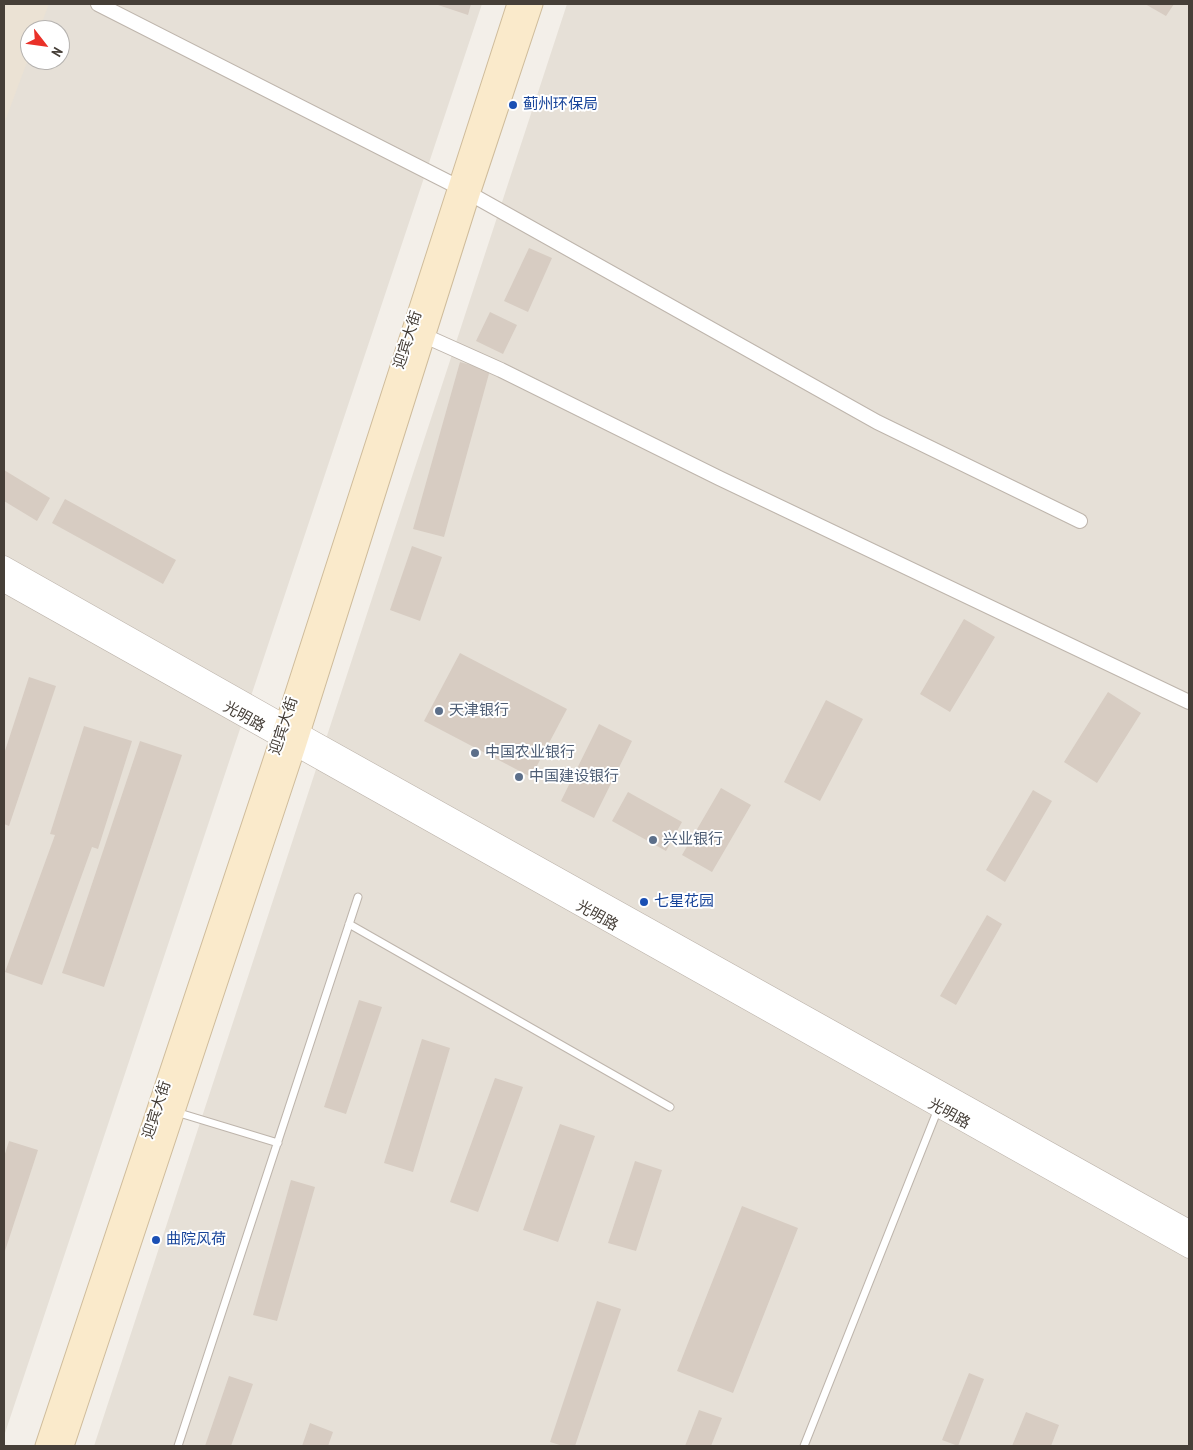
<!DOCTYPE html>
<html>
<head>
<meta charset="utf-8">
<style>
	body { margin:0 }
	#map { position:relative; width:1193px; height:1450px; overflow:hidden; background:#f3efe9; font-family:"PT Sans Narrow",sans-serif }
	canvas { display:block }
	.frame { position:absolute; inset:0; border:5px solid #463f38; pointer-events:none }
	.north { position:absolute; left:20px; top:20px; width:50px; height:50px; box-sizing:border-box; background:#fff; border:1px solid #b5b2af; border-radius:50%; rotate:120deg; font-size:14px; font-weight:700; line-height:20px; text-align:center; color:#463f38 }
	.north::after { content:''; display:block; margin:auto; width:18px; height:22px; background:#e93129; clip-path:polygon(50% 0,100% 100%,50% 72%,0 100%) }
</style>
</head>
<body>
<div id="map">
<canvas width="1193" height="1450"></canvas>
<div class="frame"></div>
<div class="north">N</div>
</div>
<script>
const c = document.querySelector('canvas').getContext('2d');
c.lineJoin = 'round';
function fill(path, color) { c.fillStyle = color; c.fill(path, 'evenodd'); }
const shape = rows => new Path2D(rows.map(r => 'M' + r).join(''));
function strokePath(path, color, width, dash) { c.strokeStyle = color; c.lineWidth = width; c.lineCap = dash ? 'butt' : 'round'; c.setLineDash(dash || []); c.stroke(path); }
function drawText(font, color, halo, rows, align = 'center') {
  c.font = font + ' "PT Sans Narrow","Noto Sans SC",sans-serif'; c.lineWidth = 4; c.setLineDash([]); c.textBaseline = 'middle'; c.strokeStyle = halo; c.fillStyle = color; for (const [text, x, y, turn = 0] of rows) {
    c.save(); c.translate(x, y); c.rotate((+turn || 0) * Math.PI / 180); c.textAlign = isNaN(turn) ? turn : align; if (halo) c.strokeText(text, 0, 0); c.fillText(text, 0, 0); c.restore();
  }
}
fill(shape([
	[4,4,482,4,4,1436],
	[30,30,60,30,60,60,30,60],
	[567,4,1189,4,1189,1446,94,1446]
]), '#e6e0d7');
fill(shape([
	[4,4,49,4,39,30,30,30,30,54,4,124]
]), '#ebe2d4');
fill(shape([
	[435,4,471,4,468,15],
	[1145,4,1174,4,1166,16],
	[529,248,552,258,528,312,504,301],
	[490,312,517,325,503,354,476,341],
	[460,362,490,370,444,537,413,529],
	[4,470,50,498,37,521,4,501],
	[65,499,176,560,163,584,52,523],
	[412,546,442,557,420,621,390,610],
	[964,619,995,637,950,712,920,694],
	[460,653,567,709,531,777,424,721],
	[29,677,56,686,9,826,4,824,4,754],
	[1108,692,1141,713,1097,783,1064,762],
	[826,700,863,719,820,801,784,782],
	[599,724,632,741,594,818,561,801],
	[84,726,132,741,98,849,92,847,42,985,5,972,55,835,50,834],
	[140,741,182,755,104,987,62,973],
	[721,788,751,805,712,872,682,855],
	[1033,790,1052,801,1005,882,986,870],
	[628,792,682,822,666,851,612,821],
	[987,915,1002,924,956,1005,940,996],
	[359,1000,382,1007,346,1114,324,1107],
	[422,1039,450,1048,413,1172,384,1163],
	[495,1078,523,1087,478,1212,450,1202],
	[560,1124,595,1136,558,1242,523,1230],
	[9,1141,38,1150,4,1254,4,1157],
	[635,1161,662,1170,636,1251,608,1243],
	[291,1180,315,1187,277,1321,253,1315],
	[742,1206,798,1228,733,1393,677,1371],
	[597,1301,621,1309,575,1446,563,1446,550,1442],
	[969,1373,984,1379,958,1446,942,1440],
	[229,1376,253,1384,231,1446,205,1446],
	[699,1410,722,1418,711,1446,685,1446],
	[1026,1412,1059,1425,1051,1446,1012,1446],
	[310,1423,333,1432,328,1446,302,1446]
]), '#d7ccc2');
const service = shape([
	[349,924,670,1107],
	[176,1112,278,1143],
	[178,1446,358,897],
	[804,1446,938,1109]
]);
const minor = shape([
	[98,4,458,187,877,422,1080,521],
	[425,336,501,370,719,478,1189,702]
]);
const tertiary = shape([
	[4,565,285,724,1189,1229],
	[4,583,1189,1249]
]);
const secondary = shape([
	[45,1446,285,724,517,4],
	[64,1446,296,746,470,194,533,4]
]);
strokePath(service, '#beb5ac', 9);
strokePath(minor, '#beb5ac', 16);
strokePath(tertiary, '#beb5ac', 19);
strokePath(secondary, '#cfbc9b', 21);
strokePath(service, '#fff', 7);
strokePath(minor, '#fff', 14);
strokePath(tertiary, '#fff', 18);
strokePath(secondary, '#faeacb', 19);
for (const [x, y, r, color] of [
	[513,105,5,"#1a4fb4"],
	[439,711,5,"#5c6f8a"],
	[475,753,5,"#5c6f8a"],
	[519,777,5,"#5c6f8a"],
	[653,840,5,"#5c6f8a"],
	[644,902,5,"#1a4fb4"],
	[156,1240,5,"#1a4fb4"]
]) { const dot = new Path2D(); dot.arc(x, y, r, 0, 2 * Math.PI); c.fillStyle = color; c.fill(dot); strokePath(dot, '#fff', 2); }
drawText('15px', '#164399', '#fff', [
	["蓟州环保局",523,105],
	["七星花园",654,902],
	["曲院风荷",166,1240]
], 'left');
drawText('15px', '#463f38', '#fff', [
	["迎宾大街",408,340,-72],
	["光明路",244,717,29],
	["迎宾大街",284,726,-72],
	["光明路",597,916,29],
	["迎宾大街",157,1110,-72],
	["光明路",949,1114,29]
]);
drawText('15px', '#4e5e75', '#fff', [
	["天津银行",449,711],
	["中国农业银行",485,753],
	["中国建设银行",529,777],
	["兴业银行",663,840]
], 'left');
</script>
</body>
</html>
